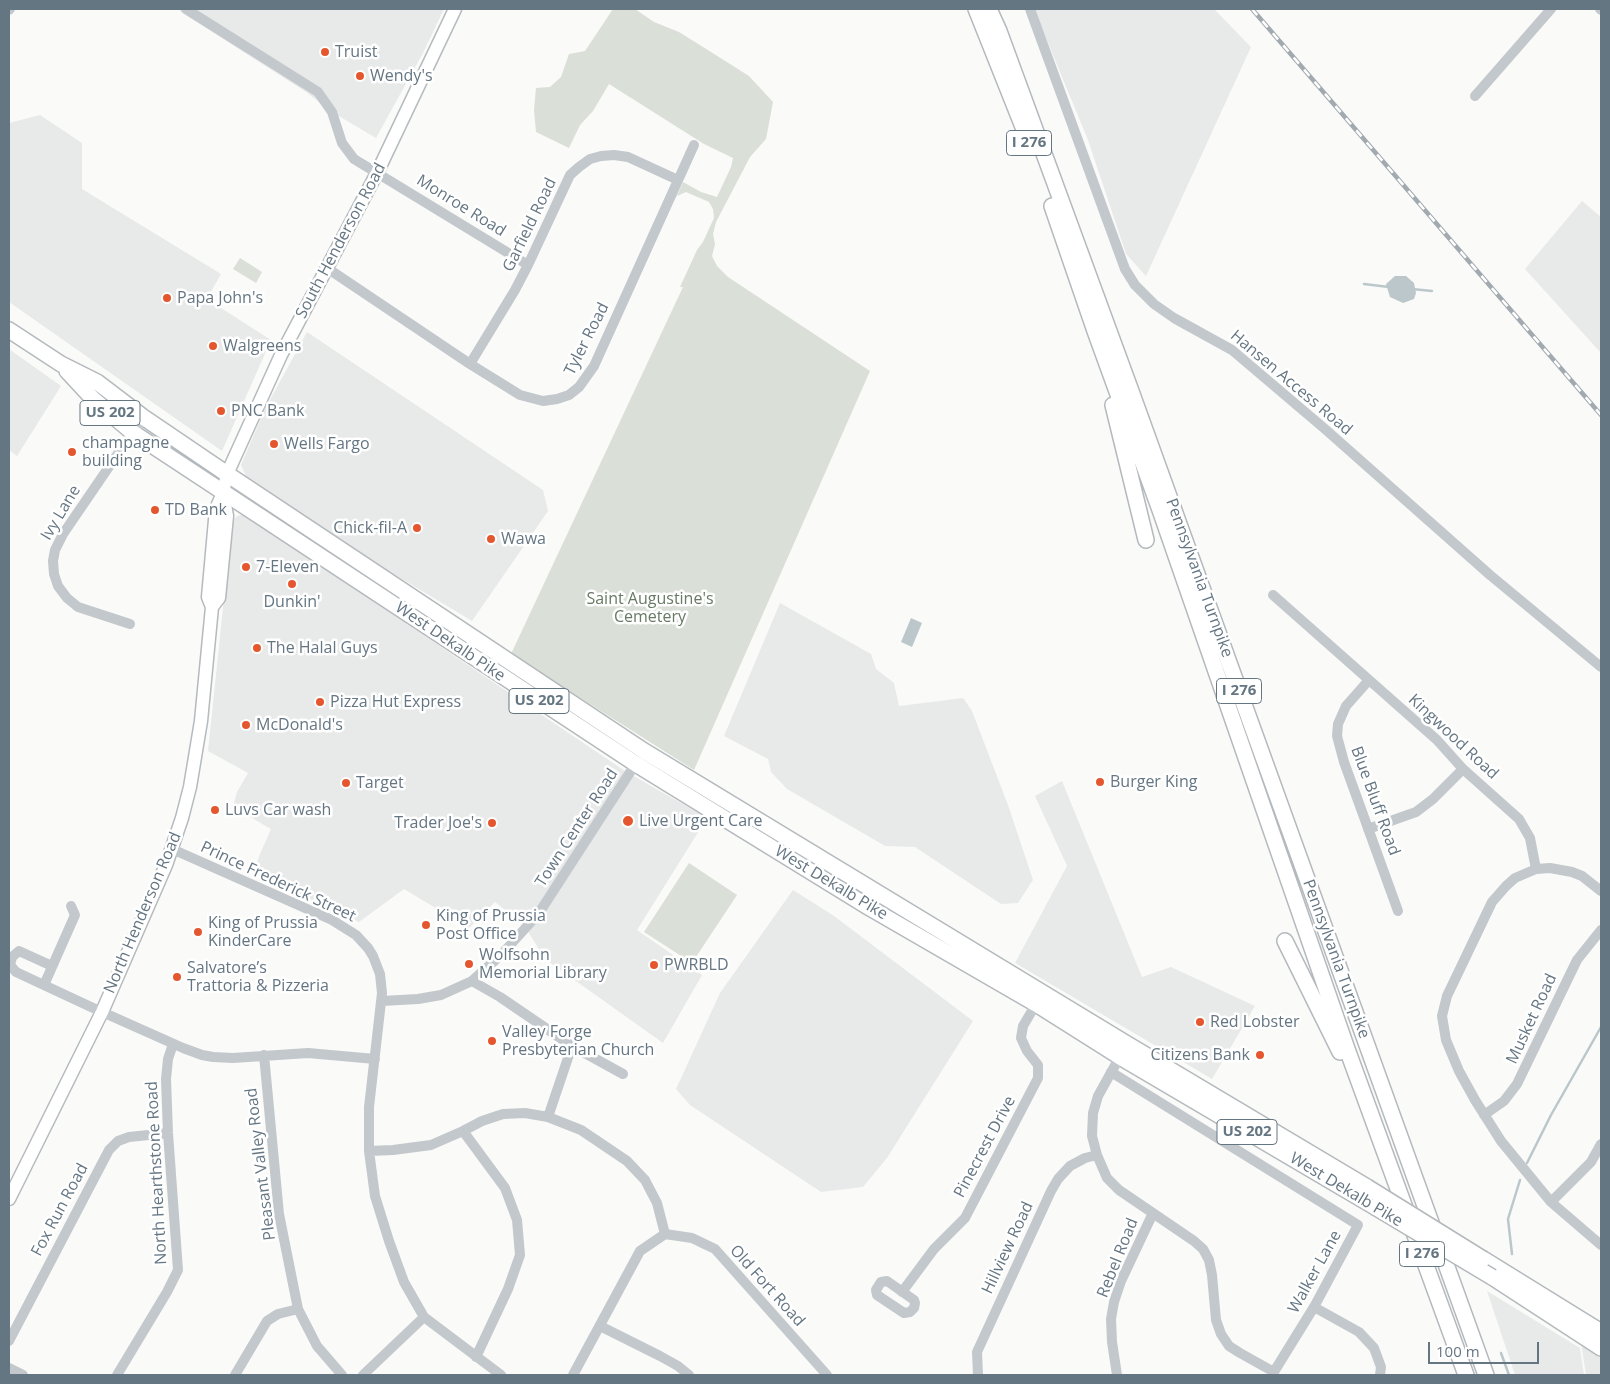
<!DOCTYPE html>
<html>
<head>
<meta charset="utf-8">
<style>
	body { margin:0 }
	#map { position:relative; width:1610px; height:1384px; overflow:hidden; background:#fafaf8; font-family:"Open Sans",sans-serif }
	canvas { display:block }
	.frame { position:absolute; inset:0; border:10px solid #657683; pointer-events:none }
	.scale { position:absolute; left:1428px; top:1342px; width:111px; height:22px; box-sizing:border-box; border:2px solid #657683; border-top:0; padding-left:6px; font-size:15px; line-height:18px; white-space:nowrap; color:#657683; -webkit-text-stroke:4px #fff; paint-order:stroke }
</style>
</head>
<body>
<div id="map">
<canvas width="1610" height="1384"></canvas>
<div class="frame"></div>
<div class="scale">100 m</div>
</div>
<script>
const c = document.querySelector('canvas').getContext('2d');
c.lineJoin = 'round';
function fill(path, color) { c.fillStyle = color; c.fill(path, 'evenodd'); }
const shape = rows => new Path2D(rows.map(r => 'M' + r).join(''));
function strokePath(path, color, width, dash) { c.strokeStyle = color; c.lineWidth = width; c.lineCap = dash ? 'butt' : 'round'; c.setLineDash(dash || []); c.stroke(path); }
function drawText(font, color, halo, rows, align = 'center') {
  c.font = font + ' "Open Sans",sans-serif'; c.lineWidth = 5; c.setLineDash([]); c.textBaseline = 'middle'; c.strokeStyle = halo; c.fillStyle = color; for (const [text, x, y, turn = 0] of rows) {
    c.save(); c.translate(x, y); c.rotate((+turn || 0) * Math.PI / 180); c.textAlign = isNaN(turn) ? turn : align; if (halo) c.strokeText(text, 0, 0); c.fillText(text, 0, 0); c.restore();
  }
}
fill(shape([
	[179,9,444,9,423,53,376,138,332,112,306,92,181,12],
	[1034,9,1214,9,1251,47,1146,276,1126,254,1088,140],
	[40,115,82,143,82,189,221,274,207,299,271,340,222,451,9,302,9,123],
	[1582,201,1601,217,1601,353,1525,269],
	[307,332,543,490,548,511,472,621,372,561,247,478,241,465,265,409],
	[9,349,61,386,17,456,9,450],
	[244,514,625,771,707,818,637,930,702,975,663,1043,545,959,524,925,495,902,469,928,404,889,359,922,253,874,260,854,271,829,233,807,237,792,248,773,208,751,232,522,237,516],
	[780,603,871,654,876,669,894,683,899,706,963,698,972,711,1008,805,1033,880,1018,903,1001,904,915,847,885,846,787,789,771,772,768,759,724,736],
	[1062,781,1142,977,1171,967,1255,1006,1212,1079,1015,963,1067,866,1035,796],
	[793,890,834,916,973,1021,887,1158,863,1187,821,1192,690,1105,676,1089,720,993],
	[1487,1291,1580,1348,1584,1375,1515,1375],
	[1581,1343,1601,1355,1601,1375,1586,1375]
]), '#e8e9e9');
fill(shape([
	[613,9,635,9,654,22,679,32,703,47,749,76,773,102,766,139,750,157,716,222,713,234,715,244,712,256,717,266,728,277,870,371,694,770,511,654,683,287,680,287,697,250,703,242,714,218,713,209,709,202,686,192,677,196,683,182,701,192,717,197,731,167,733,158,704,144,609,84,593,111,580,125,569,148,536,132,534,110,536,88,550,87,561,77,569,54,585,51],
	[240,258,262,272,256,283,233,269],
	[689,863,737,895,692,963,644,932]
]), '#dadfd7');
fill(shape([
	[1395,276,1406,276,1414,283,1416,293,1414,299,1403,303,1390,297,1386,284],
	[911,618,922,623,912,647,901,642]
]), '#bbc7cb');
strokePath(shape([
	[1364,284,1389,287],
	[1412,289,1432,291],
	[1527,1163,1551,1115,1601,1027],
	[1512,1254,1508,1219,1520,1180],
	[1501,1353,1509,1375]
]), '#bbc7cb', 2.5);
const major = shape([
	[212,607,219,598,227,516,223,493],
	[9,1199,102,1012,166,865,182,818,190,787,201,721,212,607,208,597,216,509,223,493,227,474,281,355,377,173,455,9]
]);
const highway = shape([
	[976,9,1029,142],
	[989,9,999,31,1131,391,1486,1375],
	[1052,206,1095,331,1160,510,1347,1049,1466,1375],
	[9,330,61,364,97,382,143,417,227,474,644,751,1127,1044,1367,1187],
	[67,371,93,399,132,432,636,764,870,908,1036,1004,1120,1057,1375,1207],
	[1113,405,1146,540],
	[1285,941,1340,1052],
	[1483,1259,1601,1332],
	[1492,1277,1601,1348]
]);
strokePath(major, '#b5babe', 15);
strokePath(highway, '#b4b9bd', 18);
strokePath(shape([
	[186,9,318,92,332,112,342,143,354,159,528,265],
	[1030,9,1125,269,1135,285,1154,304,1174,318,1232,350,1325,429,1490,575,1601,667],
	[1600,9,1601,10],
	[9,10,10,9],
	[1475,96,1551,9],
	[327,268,470,364,520,395,543,401,557,399,569,395,579,387,594,366,694,145],
	[470,364,515,290,528,265,570,175,579,167,590,159,601,156,614,155,628,157,678,180],
	[1273,595,1437,740,1463,769,1519,819,1530,838,1536,869,1550,868,1572,872,1582,876,1601,891],
	[130,624,78,607,67,598,58,586,54,574,53,561,55,550,63,534,143,417],
	[1369,680,1346,706,1338,724,1337,736,1344,762,1398,911],
	[1368,829,1416,812,1433,799,1463,769],
	[172,849,332,920,356,935,368,948,373,956,380,974,382,993,369,1107,369,1151,375,1196,389,1241,404,1282,424,1317,501,1375],
	[1536,869,1515,878,1506,886,1492,902,1447,996,1442,1016,1446,1040,1459,1071,1475,1100,1501,1141,1551,1202,1601,1245],
	[52,966,19,951,12,957,10,965,16,972,91,1007,183,1048,202,1055,213,1057,233,1058,308,1053,375,1059],
	[472,981,500,997,572,1046,548,1117],
	[44,985,75,915,71,906],
	[382,1001,418,999,441,995,472,981,502,954,539,913,638,760],
	[572,1046,623,1074],
	[1123,1051,1098,1096,1093,1113,1092,1136,1097,1155,1107,1178,1119,1190,1194,1241,1203,1249,1209,1260,1212,1275,1216,1320,1221,1334,1229,1346,1240,1353,1274,1372],
	[264,1055,279,1214,298,1309,317,1346,342,1375],
	[1111,1072,1358,1225,1314,1307,1272,1375],
	[1484,1115,1504,1101,1517,1084,1577,960,1601,930],
	[463,1131,505,1188,517,1220,520,1255,508,1289,476,1357],
	[369,1151,393,1150,431,1145,463,1131,482,1121,503,1114,525,1113,548,1117,581,1130,627,1161,645,1180,657,1203,665,1234],
	[1551,1202,1591,1162,1601,1144],
	[887,1281,914,1300,915,1303,914,1308,910,1312,904,1313,877,1295,876,1290,881,1282,887,1281],
	[902,1292,934,1249,965,1218,1038,1078,1038,1065,1027,1051,1021,1038,1023,1026,1036,1004],
	[1314,1307,1359,1332,1374,1348,1381,1367,1380,1375],
	[600,1326,660,1356,678,1366,689,1375],
	[9,1341,109,1150,118,1141,129,1137,168,1133],
	[9,1368,23,1375],
	[117,1375,167,1292,178,1270,168,1133,166,1079,168,1059,173,1044],
	[235,1375,267,1321,278,1314,298,1309],
	[363,1375,424,1317],
	[573,1375,640,1251,665,1234,692,1238,715,1249,827,1375],
	[978,1375,977,1352,1051,1191,1058,1179,1070,1166,1085,1158,1097,1155],
	[1117,1375,1112,1342,1111,1319,1114,1302,1121,1281,1153,1213]
]), '#c3c8cc', 10);
strokePath(major, '#fff', 12);
strokePath(highway, '#fff', 15);
const rail = shape([
	[1252,9,1601,415]
]);
strokePath(rail, '#a2aab0', 4.5);
strokePath(rail, '#fff', 2.5, [8]);
const highwayBridge = shape([
	[1367,1187,1483,1259],
	[1375,1207,1492,1277]
]);
strokePath(highwayBridge, '#b4b9bd', 18, []);
strokePath(highwayBridge, '#fff', 15);
for (const [x, y, r, color] of [
	[325,52,5,"#e4572e"],
	[360,76,5,"#e4572e"],
	[167,298,5,"#e4572e"],
	[213,346,5,"#e4572e"],
	[221,411,5,"#e4572e"],
	[274,444,5,"#e4572e"],
	[72,452,5,"#e4572e"],
	[155,510,5,"#e4572e"],
	[417,528,5,"#e4572e"],
	[491,539,5,"#e4572e"],
	[246,567,5,"#e4572e"],
	[292,584,5,"#e4572e"],
	[257,648,5,"#e4572e"],
	[320,702,5,"#e4572e"],
	[246,725,5,"#e4572e"],
	[1100,782,5,"#e4572e"],
	[346,783,5,"#e4572e"],
	[215,810,5,"#e4572e"],
	[628,821,6,"#e4572e"],
	[492,823,5,"#e4572e"],
	[426,925,5,"#e4572e"],
	[198,932,5,"#e4572e"],
	[469,964,5,"#e4572e"],
	[654,965,5,"#e4572e"],
	[177,977,5,"#e4572e"],
	[1200,1022,5,"#e4572e"],
	[492,1041,5,"#e4572e"],
	[1260,1055,5,"#e4572e"]
]) { const dot = new Path2D(); dot.arc(x, y, r, 0, 2 * Math.PI); c.fillStyle = color; c.fill(dot); strokePath(dot, '#fff', 2); }
for (const [x, y, w] of [
	[1029,143,45],
	[110,413,60],
	[1239,691,45],
	[539,701,60],
	[1247,1132,60],
	[1422,1254,45]
]) { const box = new Path2D(); box.roundRect(x - w / 2, y - 12.5, w, 25, 4); c.fillStyle = '#fff'; c.fill(box); strokePath(box, '#657683', 1); }
drawText('bold 15px', '#657683', null, [
	["I 276",1029,143],
	["US 202",110,413],
	["I 276",1239,691],
	["US 202",539,701],
	["US 202",1247,1132],
	["I 276",1422,1254]
]);
drawText('16px', '#657683', '#fff', [
	["Truist",335,52],
	["Wendy's",370,76],
	["Papa John's",177,298],
	["Walgreens",223,346],
	["PNC Bank",231,411],
	["champagne",82,443],
	["building",82,461],
	["Wells Fargo",284,444],
	["TD Bank",165,510],
	["Chick-fil-A",407,528,"right"],
	["Wawa",501,539],
	["7-Eleven",256,567],
	["Dunkin'",292,602,"center"],
	["The Halal Guys",267,648],
	["Pizza Hut Express",330,702],
	["McDonald's",256,725],
	["Burger King",1110,782],
	["Target",356,783],
	["Luvs Car wash",225,810],
	["Live Urgent Care",639,821],
	["Trader Joe's",482,823,"right"],
	["King of Prussia",436,916],
	["Post Office",436,934],
	["King of Prussia",208,923],
	["KinderCare",208,941],
	["Wolfsohn",479,955],
	["Memorial Library",479,973],
	["PWRBLD",664,965],
	["Salvatore’s",187,968],
	["Trattoria & Pizzeria",187,986],
	["Red Lobster",1210,1022],
	["Valley Forge",502,1032],
	["Presbyterian Church",502,1050],
	["Citizens Bank",1250,1055,"right"]
], 'left');
drawText('16px', '#657683', '#fff', [
	["Monroe Road",461,206,32],
	["Garfield Road",530,225,-64],
	["South Henderson Road",341,241,-62],
	["Tyler Road",587,339,-63],
	["Hansen Access Road",1291,383,40],
	["Ivy Lane",61,513,-59],
	["Pennsylvania Turnpike",1199,578,70],
	["West Dekalb Pike",450,642,34],
	["Kingwood Road",1453,737,43],
	["Blue Bluff Road",1375,801,70],
	["Town Center Road",577,828,-57],
	["Prince Frederick Street",278,882,25],
	["West Dekalb Pike",831,883,31],
	["North Henderson Road",143,913,-67],
	["Pennsylvania Turnpike",1336,959,70],
	["Musket Road",1532,1019,-65],
	["Pinecrest Drive",985,1147,-62],
	["Pleasant Valley Road",261,1164,-97],
	["North Hearthstone Road",157,1173,-93],
	["West Dekalb Pike",1346,1190,31],
	["Fox Run Road",60,1210,-62],
	["Hillview Road",1008,1248,-65],
	["Rebel Road",1118,1258,-68],
	["Walker Lane",1315,1272,-61],
	["Old Fort Road",767,1286,48]
]);
drawText('16px', '#687a64', '#fff', [
	["Saint Augustine's",650,599],
	["Cemetery",650,617]
]);
</script>
</body>
</html>
